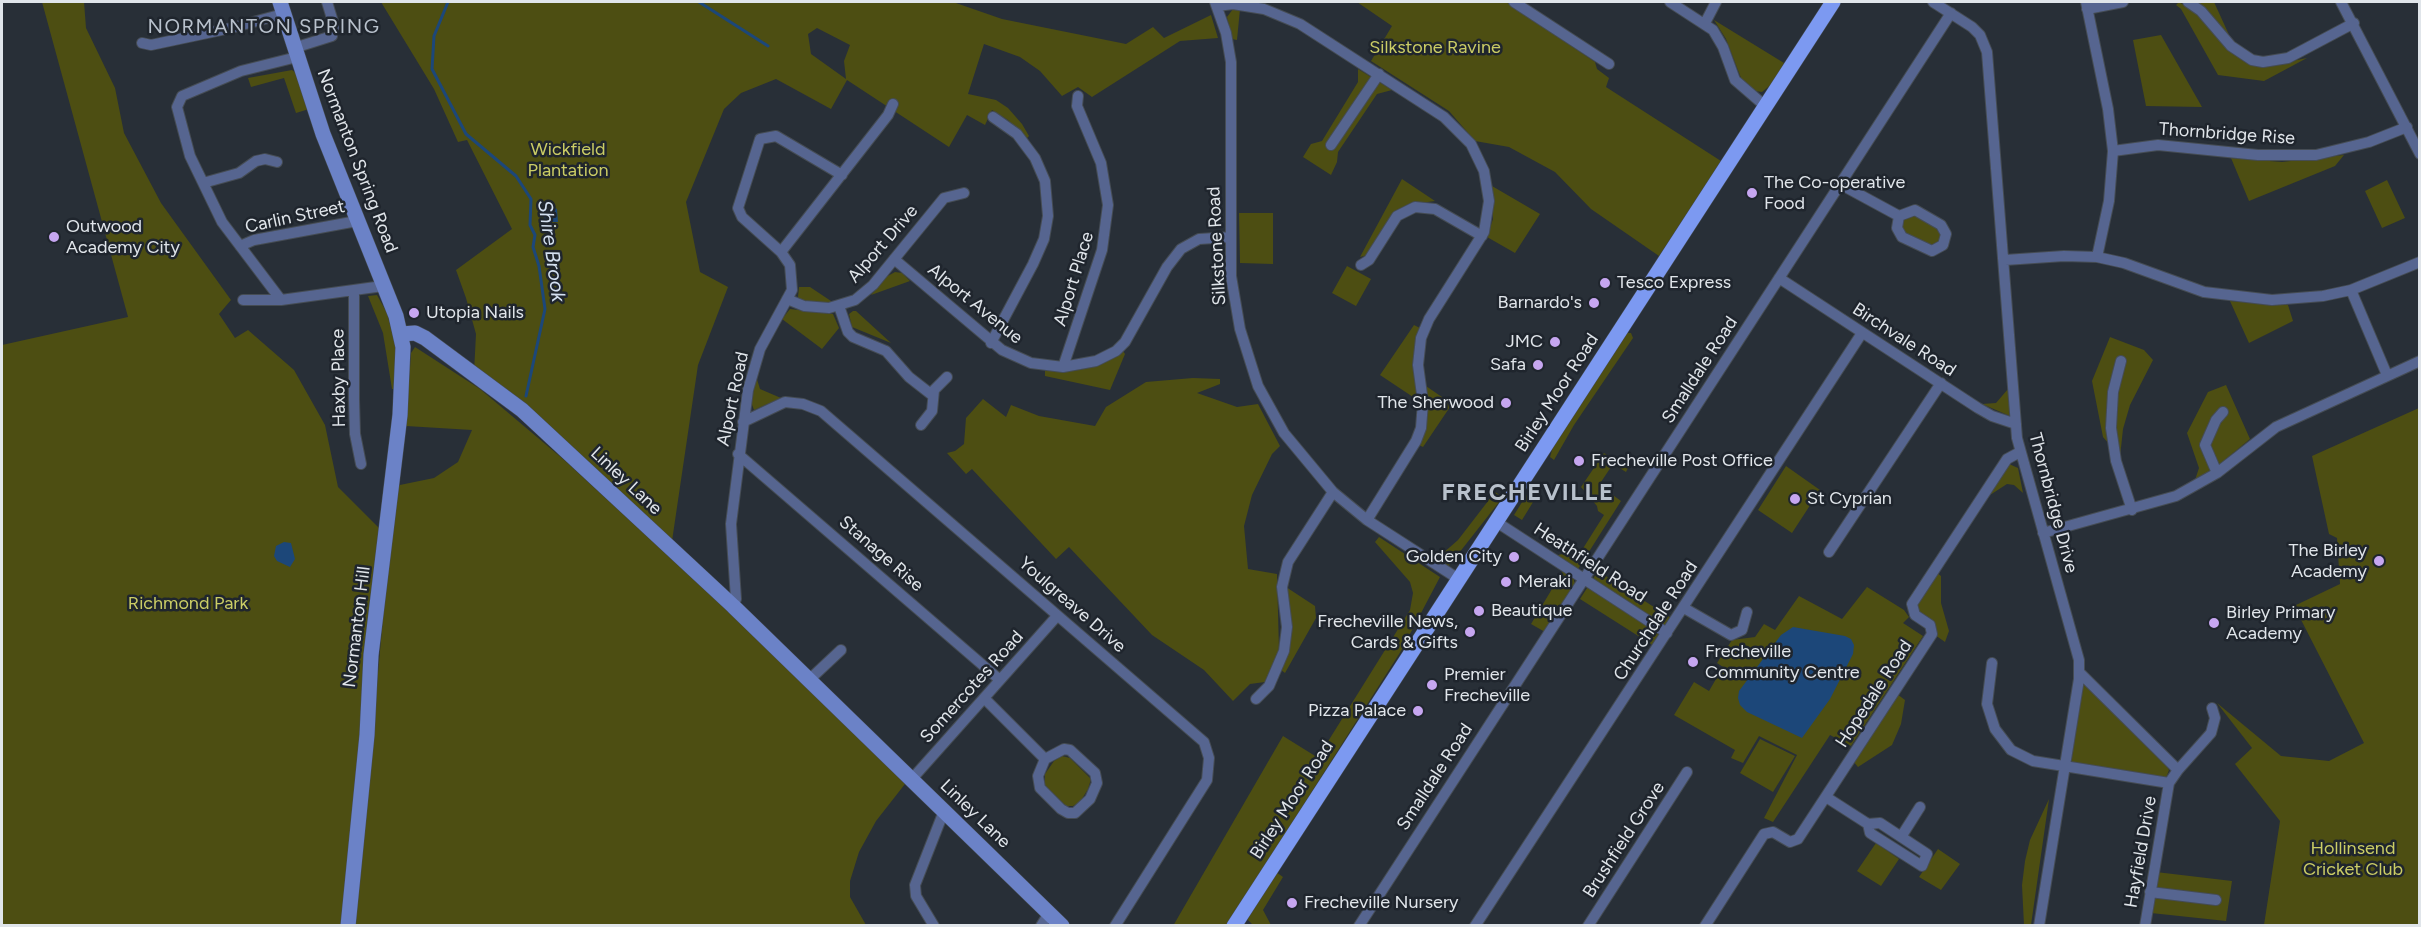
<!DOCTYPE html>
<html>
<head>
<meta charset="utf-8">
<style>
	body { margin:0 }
	#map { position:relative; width:2421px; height:927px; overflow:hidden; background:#282f37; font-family:Figtree,sans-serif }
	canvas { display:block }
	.frame { position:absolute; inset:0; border:3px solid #e0e5ea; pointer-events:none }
</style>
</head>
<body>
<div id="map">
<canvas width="2421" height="927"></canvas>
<div class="frame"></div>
</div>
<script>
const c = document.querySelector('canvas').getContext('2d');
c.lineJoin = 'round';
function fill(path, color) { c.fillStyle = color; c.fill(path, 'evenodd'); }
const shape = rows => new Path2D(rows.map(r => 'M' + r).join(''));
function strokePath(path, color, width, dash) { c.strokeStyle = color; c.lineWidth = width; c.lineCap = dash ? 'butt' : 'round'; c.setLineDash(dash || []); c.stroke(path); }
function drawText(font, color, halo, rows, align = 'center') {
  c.font = font + ' Figtree,sans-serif'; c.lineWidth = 5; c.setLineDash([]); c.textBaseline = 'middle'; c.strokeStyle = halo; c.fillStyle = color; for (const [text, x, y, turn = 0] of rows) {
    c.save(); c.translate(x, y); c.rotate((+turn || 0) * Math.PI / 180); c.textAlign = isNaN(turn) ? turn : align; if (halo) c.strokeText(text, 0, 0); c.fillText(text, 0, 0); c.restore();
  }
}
fill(shape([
	[42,2,84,2,86,28,115,88,124,133,161,203,231,300,219,314,235,338,248,330,294,370,325,425,338,487,383,532,345,925,2,925,2,345,128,317],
	[381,2,953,2,1002,19,1126,44,1153,27,1164,38,1211,15,1218,38,1180,41,1092,97,1078,87,1062,96,1040,71,1020,57,984,44,968,94,996,100,1008,108,1022,124,1029,136,1026,139,1008,120,992,110,985,125,967,115,949,147,847,80,831,109,776,79,741,93,724,109,686,202,700,272,728,287,698,365,672,541,474,372,476,334,466,298,456,270,512,229,467,140,458,142,434,89],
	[817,28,850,45,844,61,846,79,811,54,808,34],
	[1357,2,1506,2,1595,62,1597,69,1609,78,1606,87,1721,161,1659,256,1591,209,1555,172,1509,147,1475,141,1449,111,1371,61,1392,26],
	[2179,2,2199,15,2218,38,2267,66,2307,58,2264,81,2218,75,2181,9,2176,5],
	[2195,2,2214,2,2230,37],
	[1233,9,1240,9,1237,40,1232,39,1227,17],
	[1714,20,1784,63,1773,83,1762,92,1755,91,1741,78,1726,39],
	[2161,35,2202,107,2146,106,2133,40],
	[1358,69,1392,90,1377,94,1338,152,1337,162,1331,175,1303,157,1311,144,1322,141,1358,82],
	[292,70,297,74,309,109,296,113,284,78,251,87,248,78],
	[2344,155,2335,166,2249,201,2231,158,2282,162],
	[1402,179,1435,201,1414,204,1368,255,1360,257],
	[2387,180,2405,218,2382,228,2365,191],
	[1492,186,1540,214,1515,253,1487,237,1493,219],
	[1239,213,1273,213,1273,264,1240,263],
	[1913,214,1934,226,1940,233,1941,239,1936,247,1903,233,1901,220],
	[1347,266,1371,279,1356,306,1332,293],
	[895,272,902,273,910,281,871,295,886,277],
	[799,287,810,287,834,303,822,304,801,300,798,297],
	[377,295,387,313,395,344,396,389,392,389,383,333,368,296],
	[2230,301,2288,305,2293,321,2249,343],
	[790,309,833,314,839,328,822,349,782,319],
	[853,311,856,311,891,343,852,327,849,314],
	[1414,325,1420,328,1419,401,1380,375],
	[1627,333,1631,333,1633,338,1574,425,1554,460,1550,457,1555,440],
	[2110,337,2144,350,2153,360,2130,405,2123,429,2120,457,2103,437,2092,381],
	[415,347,480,389,563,459,744,626,905,784,876,821,859,852,850,881,850,897,866,925,355,926,395,486,434,478,458,462,472,430,406,426,411,353],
	[1123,351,1125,354,1110,390,1045,376,1045,371,1079,370,1095,366],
	[756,376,760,389,781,398,754,410,751,402],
	[1193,378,1220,379,1220,384,1197,393,1237,407,1258,404,1280,446,1272,454,1252,495,1244,526,1248,569,1277,574,1279,650,1265,682,1250,684,1233,701,1204,670,1152,635,1069,547,1056,559,972,469,966,474,947,453,955,451,964,444,966,418,983,399,1006,417,1011,405,1039,416,1095,426,1106,407,1146,382],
	[2226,385,2250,439,2209,473,2195,480,2199,468,2187,433,2208,392],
	[1426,386,1452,404,1423,447,1419,445,1429,407],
	[2008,389,2010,416,1982,404,1996,403],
	[2419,408,2419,925,2264,925,2280,821,2235,764,2252,748,2217,703,2281,756,2329,761,2364,743,2294,606,2340,584,2337,538,2329,534,2312,456],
	[1604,453,1628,468,1626,472,1613,464,1599,485,1621,501,1573,577,1575,584,1545,632,1531,624,1567,564,1553,556,1582,550,1604,515,1598,511,1597,506,1581,487],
	[2009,464,2018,468,2023,493,2014,485,2007,484,1990,495],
	[1786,466,1820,490,1792,533,1758,510],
	[1529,491,1538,494,1522,520,1514,515],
	[1495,492,1503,497,1448,567,1442,560,1442,554,1458,540],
	[1379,537,1440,577,1401,651,1227,925,1173,926,1283,736,1320,759,1322,751,1410,610,1413,593,1410,582,1375,542],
	[1598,571,1671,618,1654,646,1580,599],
	[1937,573,1941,576,1941,603,1949,631,1945,642,1935,635,1916,607],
	[1286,587,1315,606,1316,618,1285,673,1281,670],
	[1867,587,1904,610,1909,617,1903,623,1923,636,1851,746,1830,735,1773,822,1764,818,1797,755,1759,736,1743,763,1731,758,1735,750,1674,715,1694,682,1709,691,1723,667,1717,663,1732,640,1755,637,1764,624,1775,630,1799,596,1842,619],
	[2085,683,2167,766,2169,770,2166,778,2071,763,2082,684],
	[1897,694,1905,700,1901,724,1892,745,1858,767,1853,761],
	[1760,739,1795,756,1773,792,1740,773],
	[1062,756,1070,758,1091,779,1088,789,1080,802,1073,806,1066,806,1045,786,1045,774,1054,761],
	[2049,799,2031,925,2024,925,2022,885,2025,861,2030,840],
	[1876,843,1899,859,1881,886,1857,871],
	[1938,849,1960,864,1941,890,1919,877],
	[1276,872,1283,877,1263,910,1271,925,1253,925,1247,919],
	[2156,872,2232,881,2226,921,2151,913]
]), '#4d4e12');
fill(shape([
	[542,201,557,209,558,222,546,222,540,210],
	[284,542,291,543,295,559,290,567,277,561,274,556,276,546],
	[1793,627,1845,636,1851,639,1854,645,1853,654,1830,699,1802,738,1747,712,1740,705,1738,698,1739,691,1781,635]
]), '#1c4779');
strokePath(shape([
	[448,2,434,36,432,69,466,134,516,176,531,199,530,225,535,235,533,247,539,266,545,309,526,396],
	[699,2,768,46]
]), '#1c4779', 3);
const street = shape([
	[1215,2,1226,33,1231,62,1231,276,1240,329,1258,386,1284,433,1333,492,1367,520,1457,578],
	[1514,2,1609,64],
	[1670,2,1713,30,1723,47,1735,80,1765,106],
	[1933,2,1972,27,1980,35,1987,52,2017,438,2079,660,2079,679,2039,926],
	[2086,2,2108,109,2113,151,2109,201,2097,257],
	[2188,2,2201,11,2231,46,2252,60,2263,62,2288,58,2354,23],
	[2341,2,2420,154],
	[1217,6,1233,4,1264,9,1300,24,1444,117,1471,144,1484,171,1489,201,1484,232,1429,319,1421,338,1418,365,1423,402,1421,428,1416,441,1367,520],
	[2087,9,2123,2],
	[1705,23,1716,2],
	[142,43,151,45,231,28,283,14],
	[294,48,332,36,334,25,327,2],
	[297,57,241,71,182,96,177,107,190,156,222,222,281,300,383,286],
	[1331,145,1379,74],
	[2113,151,2158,145,2258,155,2316,155,2369,142,2407,127],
	[203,183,239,173,256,161,265,159,277,162],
	[1840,184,1899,216,1897,228,1902,237,1932,251,1943,245,1946,234,1941,225,1915,210,1899,216],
	[240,246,254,240,357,221],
	[781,252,742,217,738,208,760,139,776,136,842,175],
	[894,259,1002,350,1031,363,1063,367,1096,361,1116,351,1125,342,1167,267,1181,249,1199,239,1231,237],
	[2005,260,2064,256,2097,257,2124,263,2204,292,2272,300,2323,296,2351,290,2420,262],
	[1361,265,1369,260,1397,216,1415,207,1435,209,1482,236],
	[1779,278,1978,408,1992,416,2016,424],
	[2351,290,2387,375],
	[354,291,354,399,355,434,361,464],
	[787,299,804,306,829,308,855,300,873,285,944,198,964,193],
	[243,300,281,300],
	[839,306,848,332,853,337,886,351,909,377,932,395],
	[991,343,1033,264,1044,239,1048,216,1045,181,1035,158,1017,134,993,117],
	[2121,361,2113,392,2111,428,2116,461,2132,510],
	[1063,367,1102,250,1108,205,1101,163,1077,106,1078,96],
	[743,422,785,402,803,404,821,411,1204,742,1209,758,1207,780,1115,926],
	[921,425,932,411,934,390,947,377],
	[738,454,1000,680],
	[2217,473,2205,445,2216,420,2223,412],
	[1495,521,1667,633],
	[2043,533,2176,496,2217,473,2276,427,2420,361],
	[1829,552,1941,383],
	[733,606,736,599,731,524,748,390,760,349,792,290,790,265,781,252,888,115,893,104],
	[1684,608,1731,635,1742,630,1747,612],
	[1992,663,1987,704,1995,729,2011,750,2033,761,2169,783,2178,770,2079,672],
	[809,680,841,650],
	[984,698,1045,759,1064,749,1070,750,1095,773,1097,783,1090,799,1075,813,1068,813,1061,809,1040,788,1038,776,1045,759],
	[1256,699,1269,686,1284,651,1287,627,1282,587,1288,562,1333,492],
	[2178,770,2211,733,2215,718,2212,708],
	[911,780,1057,616],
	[1826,797,1868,824,1880,823,1927,854,1922,866,1870,833,1868,824],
	[1901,837,1920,807],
	[2150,892,2216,900],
	[934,926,916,896,915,885,944,811],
	[1041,926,1049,913],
	[1359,926,1951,13],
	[1475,926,1862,333],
	[1588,926,1687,772],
	[1705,926,1764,834,1773,832,1790,842,1798,839,1932,634,1930,625,1915,615,1912,604,2007,459,2020,452],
	[2145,926,2169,783]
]);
const secondary = shape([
	[280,2,323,134,396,316,403,347,400,415,371,655,367,735,348,926],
	[401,334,415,333,425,338,522,410,733,606,1062,926]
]);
const primary = shape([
	[1234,926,1833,2]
]);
strokePath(street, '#454c54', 12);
strokePath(secondary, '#454c54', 16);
strokePath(primary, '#454c54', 16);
strokePath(street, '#566590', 10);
strokePath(secondary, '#6b82c7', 15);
strokePath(primary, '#7c99f1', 15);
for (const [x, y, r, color] of [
	[1752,193,6,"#c6a6f0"],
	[54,237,6,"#c6a6f0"],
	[1605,283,6,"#c6a6f0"],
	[1594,303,6,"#c6a6f0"],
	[414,313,6,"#c6a6f0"],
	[1555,342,6,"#c6a6f0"],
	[1538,365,6,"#c6a6f0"],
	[1506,403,6,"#c6a6f0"],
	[1579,461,6,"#c6a6f0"],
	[1795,499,6,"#c6a6f0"],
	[1514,557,6,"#c6a6f0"],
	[2379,561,6,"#c6a6f0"],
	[1506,582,6,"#c6a6f0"],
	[1479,611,6,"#c6a6f0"],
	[2214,623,6,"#c6a6f0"],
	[1470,632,6,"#c6a6f0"],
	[1693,662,6,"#c6a6f0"],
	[1432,685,6,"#c6a6f0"],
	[1418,711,6,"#c6a6f0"],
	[1292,903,6,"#c6a6f0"]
]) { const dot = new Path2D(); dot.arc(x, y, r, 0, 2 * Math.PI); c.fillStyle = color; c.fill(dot); strokePath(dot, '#1f252d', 2); }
drawText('18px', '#cbcd65', '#1f252d', [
	["Silkstone Ravine",1435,48],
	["Wickfield",568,150],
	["Plantation",568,171],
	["Richmond Park",188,604],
	["Hollinsend",2353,849],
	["Cricket Club",2353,870]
]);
drawText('18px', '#e0e5ea', '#1f252d', [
	["Thornbridge Rise",2227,134,4],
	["Normanton Spring Road",357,161,69],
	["Carlin Street",295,217,-12],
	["Alport Drive",883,244,-49],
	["Silkstone Road",1217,246,-93],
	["Alport Place",1074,279,-73],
	["Alport Avenue",975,304,39],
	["Birchvale Road",1904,340,33],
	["Smalldale Road",1700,370,-57],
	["Haxby Place",339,378,-91],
	["Birley Moor Road",1557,393,-57],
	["Alport Road",733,399,-78],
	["Linley Lane",626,481,43],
	["Thornbridge Drive",2053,503,75],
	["Stanage Rise",881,554,41],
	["Heathfield Road",1590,563,33],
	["Youlgreave Drive",1072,605,41],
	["Churchdale Road",1656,621,-57],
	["Normanton Hill",357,627,-83],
	["Somercotes Road",972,687,-48],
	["Hopedale Road",1874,694,-57],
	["Smalldale Road",1435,777,-57],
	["Birley Moor Road",1292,800,-57],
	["Linley Lane",975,814,44],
	["Brushfield Grove",1624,840,-57],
	["Hayfield Drive",2141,852,-80]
]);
drawText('18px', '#e0e5ea', '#1f252d', [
	["The Co-operative",1764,183],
	["Food",1764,204],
	["Outwood",66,227],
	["Academy City",66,248],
	["Tesco Express",1617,283],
	["Barnardo's",1582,303,"right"],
	["Utopia Nails",426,313],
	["JMC",1543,342,"right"],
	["Safa",1526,365,"right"],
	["The Sherwood",1494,403,"right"],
	["Frecheville Post Office",1591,461],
	["St Cyprian",1807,499],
	["The Birley",2367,551,"right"],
	["Academy",2367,572,"right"],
	["Golden City",1502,557,"right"],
	["Meraki",1518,582],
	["Beautique",1491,611],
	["Birley Primary",2226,613],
	["Academy",2226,634],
	["Frecheville News,",1458,622,"right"],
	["Cards & Gifts",1458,643,"right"],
	["Frecheville",1705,652],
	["Community Centre",1705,673],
	["Premier",1444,675],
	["Frecheville",1444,696],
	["Pizza Palace",1406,711,"right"],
	["Frecheville Nursery",1304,903]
], 'left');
c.letterSpacing = '1.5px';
drawText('20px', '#b8c1cc', '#1f252d', [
	["NORMANTON SPRING",264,27]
]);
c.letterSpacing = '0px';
drawText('italic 20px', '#d4e0f0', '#1f252d', [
	["Shire Brook",551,251,82]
]);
c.letterSpacing = '1.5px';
drawText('bold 24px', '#b8c1cc', '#1f252d', [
	["FRECHEVILLE",1528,493]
]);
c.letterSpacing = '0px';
</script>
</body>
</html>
